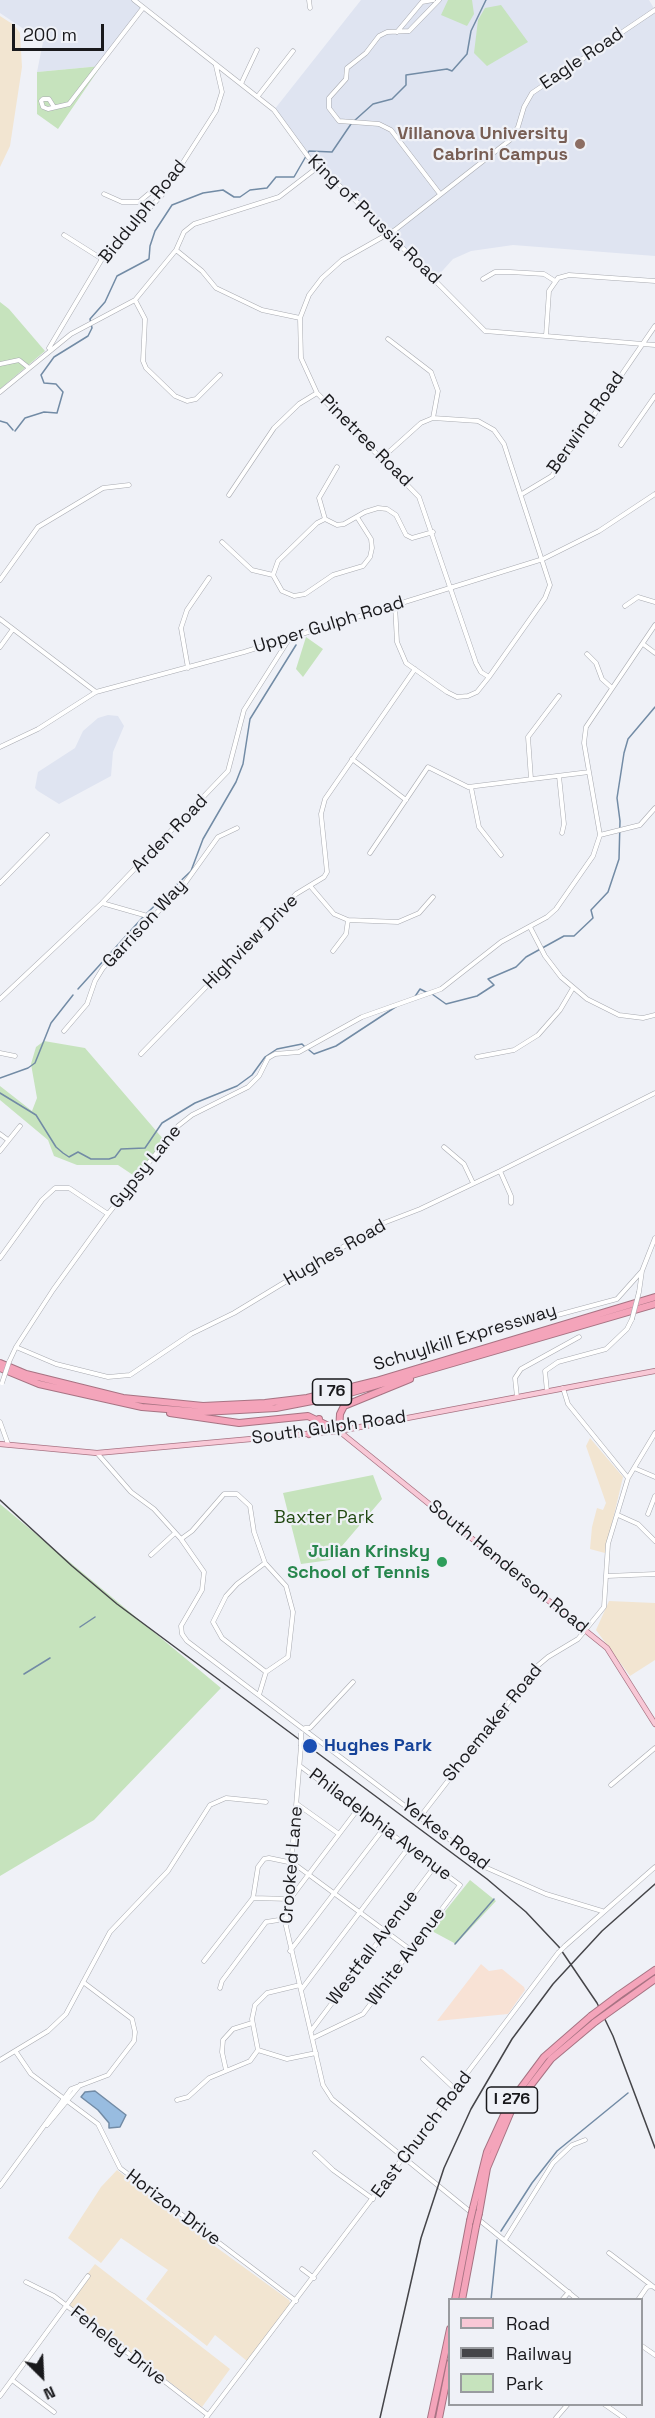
<!DOCTYPE html>
<html>
<head>
<meta charset="utf-8">
<style>
	body { margin:0 }
	#map { position:relative; width:655px; height:2418px; overflow:hidden; background:#eff1f7; font-family:"Space Grotesk",sans-serif }
	canvas { display:block }
	.legend { position:absolute; left:448px; top:2298px; width:195px; height:108px; box-sizing:border-box; background:#eff1f7; border:2px solid #999b9f; margin:0; padding:8px 10px; list-style:none; font-size:18px; color:#19191c }
	.legend li { display:flex; align-items:center; gap:12px; height:30px }
	.legend b { width:30px; border:2px solid #999b9f }
	.north { position:absolute; left:12px; top:2346px; width:60px; height:60px; -webkit-text-stroke:4px #eff1f7; paint-order:stroke; rotate:156deg; font-size:16px; font-weight:700; line-height:24px; text-align:center; color:#19191c }
	.north::after { content:''; display:block; margin:auto; width:21px; height:27px; background:#19191c; clip-path:polygon(50% 0,100% 100%,50% 72%,0 100%) }
	.scale { position:absolute; left:12px; top:24px; width:92px; height:27px; box-sizing:border-box; border:3px solid #19191c; border-top:0; padding-left:8px; font-size:18px; line-height:21px; white-space:nowrap; color:#19191c; -webkit-text-stroke:4px #eff1f7; paint-order:stroke }
</style>
</head>
<body>
<div id="map">
<canvas width="655" height="2418"></canvas>
<ul class="legend">
<li><b style="height:8px;background:#f8c8d6"></b>Road</li>
<li><b style="height:8px;background:#454549"></b>Railway</li>
<li><b style="height:16px;background:#c6e3bd"></b>Park</li>
</ul>
<div class="north">N</div>
<div class="scale">200 m</div>
</div>
<script>
const c = document.querySelector('canvas').getContext('2d');
c.lineJoin = 'round';
function fill(path, color) { c.fillStyle = color; c.fill(path, 'evenodd'); }
const shape = rows => new Path2D(rows.map(r => 'M' + r).join(''));
function strokePath(path, color, width, dash) { c.strokeStyle = color; c.lineWidth = width; c.lineCap = dash ? 'butt' : 'round'; c.setLineDash(dash || []); c.stroke(path); }
function drawText(font, color, halo, rows, align = 'center') {
  c.font = font + ' "Space Grotesk",sans-serif'; c.lineWidth = 4.5; c.setLineDash([]); c.textBaseline = 'middle'; c.strokeStyle = halo; c.fillStyle = color; for (const [text, x, y, turn = 0] of rows) {
    c.save(); c.translate(x, y); c.rotate((+turn || 0) * Math.PI / 180); c.textAlign = isNaN(turn) ? turn : align; if (halo) c.strokeText(text, 0, 0); c.fillText(text, 0, 0); c.restore();
  }
}
fill(shape([
	[0,16,14,25,20,33,22,67,10,146,0,167],
	[590,1438,623,1477,605,1553,590,1549,592,1527,597,1508,603,1510,606,1503,586,1446],
	[609,1601,655,1603,655,1660,630,1676,596,1630],
	[117,2170,198,2234,289,2300,291,2305,247,2361,215,2335,207,2346,146,2299,168,2270,121,2238,101,2263,68,2238,101,2187],
	[95,2264,230,2369,202,2407,66,2302]
]), '#f2e5d1');
fill(shape([
	[481,1964,489,1971,502,1969,524,1987,525,1990,508,2014,437,2021]
]), '#f8e2d5');
fill(shape([
	[0,0,134,0,143,8,101,66,37,72,43,42,0,13],
	[361,0,649,0,655,10,655,256,513,245,471,251,453,259,435,279,351,196,318,167,274,110],
	[108,715,118,716,124,726,113,752,111,776,59,804,38,791,35,788,38,772,75,748,83,731,98,718]
]), '#dfe4f1');
fill(shape([
	[448,0,472,0,474,14,467,26,441,15],
	[501,5,528,42,487,66,474,53,478,20,485,8],
	[101,66,58,129,37,114,37,72],
	[0,302,9,309,45,351,0,389],
	[306,637,323,649,303,677,296,669],
	[44,1041,85,1048,164,1140,136,1177,118,1165,77,1165,54,1156,48,1140,0,1100,0,1086,32,1111,37,1098,31,1064,36,1047],
	[373,1475,382,1499,330,1560,301,1564,283,1493],
	[0,1504,221,1688,94,1820,0,1876],
	[470,1880,496,1901,456,1944,430,1930]
]), '#c6e3bd');
const water = shape([
	[95,2091,126,2115,120,2127,109,2128,109,2123,98,2110,81,2097,85,2092,95,2091]
]);
fill(water, '#98bce0');
strokePath(water, '#728ba5', 1.5);
strokePath(shape([
	[354,121,373,104,392,99,406,85,406,75,447,69,452,71,467,54,471,31,486,0],
	[0,421,7,423,13,430],
	[15,431,25,418,44,412,57,413,63,392,56,384,44,383,41,375,54,357,88,336,92,328,90,319,105,302,117,276,149,259,150,246,155,231,172,205,203,193,223,190,234,197,240,197,250,190,267,188,276,177,294,177,309,151,332,152,351,124],
	[147,913,191,871,203,839,236,782,243,764,250,719,296,645],
	[78,989,143,917],
	[432,994,446,1004,477,996,494,985,488,979,516,967,526,957,564,936,574,936,593,918,591,910,608,892,619,859,620,821,617,798,624,753,628,739,655,707],
	[414,998,420,989,428,993],
	[309,1050,314,1054,336,1046,397,1006],
	[0,1078,28,1068,35,1063,51,1023,73,995],
	[0,1093,36,1115,56,1147,63,1153,69,1157,78,1152,91,1159,109,1159,115,1157,121,1149,145,1148,162,1123,195,1103,237,1086,252,1075,265,1057,277,1049,302,1044,305,1047],
	[80,1627,95,1617],
	[24,1674,50,1658],
	[455,1944,494,1899],
	[501,2231,532,2183,557,2151,628,2093],
	[491,2300,497,2240]
]), '#728ba5', 1.5);
const minor = shape([
	[134,0,274,110,309,158,351,196,485,331,655,345],
	[309,0,310,8],
	[439,0,409,31,387,32,379,36,366,53,347,68,346,79,329,98,329,108,339,121,379,124,391,130,440,194],
	[397,32,422,2,433,0],
	[241,84,257,50],
	[258,96,293,51],
	[54,107,49,99,43,99,41,101,43,107,48,109,69,104,143,8],
	[104,194,122,202,139,202,152,191,162,195],
	[64,235,102,259],
	[176,250,202,271,216,288,262,310,300,318],
	[483,279,495,272,510,272,544,274,555,281],
	[135,300,145,319,143,361,146,368,175,396,187,401,196,399,220,375],
	[546,336,549,291,558,278,569,275,655,281],
	[388,339,431,372,438,391,433,418],
	[49,348,102,259,162,195,216,111,222,92,216,66],
	[0,364,19,360,29,368],
	[0,392,71,334,135,300,176,250,184,232,194,224,279,197,318,167],
	[621,445,655,396],
	[381,459,421,423,433,418,478,421,494,430,504,444,550,585,545,598,489,677,477,692,468,696,457,697,447,692,406,663,397,642,395,605],
	[522,494,552,476,655,326],
	[229,495,274,428,299,404,317,393],
	[357,517,371,539,372,548,370,557,363,566,333,575,305,594,294,596,282,591,273,575,278,561,317,523,325,519,337,525,344,524,365,512,378,508,387,509,396,515,406,535,412,538,433,532],
	[325,519,319,498,337,467],
	[222,542,252,570,273,575],
	[0,580,38,527,103,488,129,485],
	[625,606,638,597,655,602],
	[0,619,96,692],
	[643,644,655,653],
	[0,647,13,629],
	[587,654,596,663,602,679,612,688],
	[188,668,181,628,187,610,209,578],
	[489,677,481,672,476,663,419,497,317,393,301,358,300,318,309,295,322,278,342,260,395,230,510,140,518,127,524,107,532,93,655,10],
	[0,747,38,729,96,692,244,652,543,559,599,531,655,494],
	[352,759,406,800],
	[559,776,564,824,562,833],
	[531,779,528,737,559,696],
	[471,787,479,827,501,855],
	[600,835,640,825,655,808],
	[370,853,428,767,468,787,589,772],
	[0,883,47,835],
	[311,887,334,914,348,920,398,922,419,913,433,897],
	[102,903,151,917],
	[530,927,545,956,561,977,587,999,619,1015,643,1018,655,1015],
	[333,951,346,934,348,920],
	[0,999,102,903,228,771,244,710,291,636],
	[64,1031,87,1004,95,981,103,968,183,886,218,837,237,828],
	[0,1053,15,1056],
	[141,1054,296,894,324,877,327,872,321,814,325,799,415,669],
	[477,1057,514,1050,538,1035,560,1010,573,988],
	[0,1134,8,1140],
	[444,1147,464,1164,473,1183],
	[0,1151,20,1126],
	[500,1171,511,1196,511,1203],
	[0,1258,42,1200,55,1188,69,1188,108,1214],
	[639,1292,642,1271,655,1238],
	[550,1317,617,1299,642,1271],
	[16,1347,56,1364,108,1377,130,1375,191,1334,234,1313,381,1224,420,1209,500,1171,655,1093],
	[9,1362,16,1347,53,1290,108,1214,178,1126,192,1115,248,1087,259,1076,268,1058,275,1054,299,1052,362,1017,441,989,501,942,547,917,556,909,593,856,600,835,584,743,586,727,655,625],
	[547,1391,545,1371,558,1362,606,1349,627,1329,632,1319],
	[517,1397,515,1378,521,1369,579,1337],
	[0,1422,8,1444],
	[97,1453,131,1492,154,1509,181,1539,204,1572,202,1590,181,1626,182,1634,187,1641,487,1868,546,1894,602,1911],
	[634,1468,655,1477],
	[628,1478,655,1433],
	[648,1514,655,1496],
	[618,1515,638,1524,655,1541],
	[181,1539,192,1531,224,1494,237,1494,250,1506,254,1532,265,1563,286,1586,293,1612,288,1657,266,1672,259,1695],
	[151,1555,175,1533],
	[265,1563,237,1584,226,1596,213,1622,222,1638,266,1672],
	[607,1576,655,1574],
	[305,1728,310,1728,353,1682],
	[301,1746,286,1926,323,2085,332,2099,473,2214],
	[300,1766,460,1885,363,2014,313,2038],
	[611,1785,655,1748],
	[297,1804,339,1834],
	[420,1817,535,1668,548,1657,578,1639,604,1607,608,1544,628,1478,568,1404,563,1388],
	[253,1898,290,1899,358,1809],
	[565,1946,655,1867],
	[290,1951,384,1828],
	[204,1961,253,1898,258,1867,264,1859,269,1858,293,1863,411,1950],
	[220,1988,222,1981,266,1922,285,1919],
	[301,1990,409,1847],
	[311,2031,435,1866],
	[258,2050,252,2019,255,2005,267,1993,300,1985],
	[258,2050,287,2059,316,2053],
	[16,2052,31,2074,98,2124,120,2168,296,2301],
	[423,2059,456,2090],
	[0,2060,48,2031,66,2014,110,1932,168,1871,210,1805,226,1798,266,1802],
	[226,2070,222,2052,223,2040,233,2029,252,2023],
	[177,2100,188,2097,209,2078,250,2061,258,2050],
	[47,2125,80,2085],
	[315,2153,333,2170,373,2199],
	[0,2186,71,2089,108,2075,134,2041,135,2032,132,2019,83,1982],
	[478,2219,578,2300],
	[505,2240,553,2163,572,2145,585,2140],
	[609,2253,655,2288],
	[302,2269,314,2278],
	[26,2282,54,2296,208,2415],
	[562,2300,569,2292],
	[638,2300,647,2287,652,2286],
	[642,2346,655,2355],
	[12,2380,54,2412],
	[0,2396,88,2276],
	[604,2404,624,2418],
	[206,2418,558,1953],
	[556,2418,568,2404]
]);
const major = shape([
	[339,1431,607,1648,655,1724],
	[0,1444,97,1453,339,1431,655,1371]
]);
const highway = shape([
	[0,1363,26,1374,123,1398,203,1406,265,1403,307,1398,376,1381,655,1297],
	[0,1368,39,1384,142,1407,203,1412,276,1408,343,1395,655,1304],
	[170,1413,239,1423,308,1416,339,1431,340,1414,344,1406,410,1379],
	[309,1434,319,1427,319,1419],
	[619,1995,655,1970],
	[623,2002,655,1979],
	[473,2208,487,2152,509,2104,544,2057,591,2016],
	[479,2213,487,2168,511,2111,551,2059,595,2022],
	[455,2300,470,2221],
	[462,2300,476,2226],
	[431,2418,450,2329],
	[439,2418,450,2363]
]);
strokePath(minor, '#a8aab0', 5);
strokePath(major, '#a77383', 6);
strokePath(highway, '#a77383', 8);
strokePath(minor, '#fff', 4);
strokePath(major, '#f8c8d6', 4.5);
strokePath(highway, '#f4a4ba', 6);
strokePath(shape([
	[0,1500,72,1566,117,1604,487,1879,526,1912,559,1947,597,2003,613,2036,655,2148]
]), '#454549', 1.5);
strokePath(shape([
	[380,2418,421,2238,444,2168,471,2109,512,2039,553,1984,602,1931,655,1884]
]), '#454549', 1.5);
const minorBridge = shape([
	[632,1319,639,1292],
	[2,1383,9,1362],
	[301,1746,301,1733],
	[558,1953,565,1946]
]);
const highwayBridge = shape([
	[591,2016,619,1995],
	[595,2022,623,2002],
	[470,2221,473,2208],
	[476,2226,479,2213]
]);
strokePath(minorBridge, '#a8aab0', 5, []);
strokePath(highwayBridge, '#a77383', 8, []);
strokePath(minorBridge, '#fff', 4);
strokePath(highwayBridge, '#f4a4ba', 6);
for (const [x, y, r, color] of [
	[580,144,6,"#8d6e63"],
	[442,1562,6,"#2e9e5b"],
	[310,1746,8,"#1a4fb4"]
]) { const dot = new Path2D(); dot.arc(x, y, r, 0, 2 * Math.PI); c.fillStyle = color; c.fill(dot); strokePath(dot, '#eff1f7', 2); }
for (const [x, y, w] of [
	[332,1392,39],
	[512,2100,51]
]) { const box = new Path2D(); box.roundRect(x - w / 2, y - 13, w, 26, 4.5); c.fillStyle = '#eff1f7'; c.fill(box); strokePath(box, '#19191c', 1.5); }
drawText('bold 16px', '#19191c', null, [
	["I 76",332,1392],
	["I 276",512,2100]
]);
drawText('18px', '#19191c', '#eff1f7', [
	["Eagle Road",582,59,-34],
	["Biddulph Road",143,212,-51],
	["King of Prussia Road",374,220,44],
	["Berwind Road",586,423,-55],
	["Pinetree Road",366,441,45],
	["Upper Gulph Road",329,625,-17],
	["Arden Road",170,834,-46],
	["Garrison Way",145,924,-47],
	["Highview Drive",251,942,-45],
	["Gypsy Lane",146,1167,-51],
	["Hughes Road",335,1253,-30],
	["Schuylkill Expressway",465,1338,-17],
	["South Gulph Road",329,1428,-8],
	["South Henderson Road",508,1567,39],
	["Shoemaker Road",493,1723,-51],
	["Philadelphia Avenue",380,1825,37],
	["Yerkes Road",445,1835,37],
	["Crooked Lane",292,1865,-85],
	["Westfall Avenue",373,1948,-53],
	["White Avenue",406,1957,-53],
	["East Church Road",422,2135,-53],
	["Horizon Drive",173,2208,37],
	["Feheley Drive",118,2346,38]
]);
drawText('bold 18px', '#785e54', '#eff1f7', [
	["Villanova University",568,134],
	["Cabrini Campus",568,155]
], 'right');
drawText('18px', '#234a13', '#eff1f7', [
	["Baxter Park",324,1518]
]);
drawText('bold 18px', '#27864d', '#eff1f7', [
	["Julian Krinsky",430,1552],
	["School of Tennis",430,1573]
], 'right');
drawText('bold 18px', '#164399', '#eff1f7', [
	["Hughes Park",324,1746]
], 'left');
</script>
</body>
</html>
